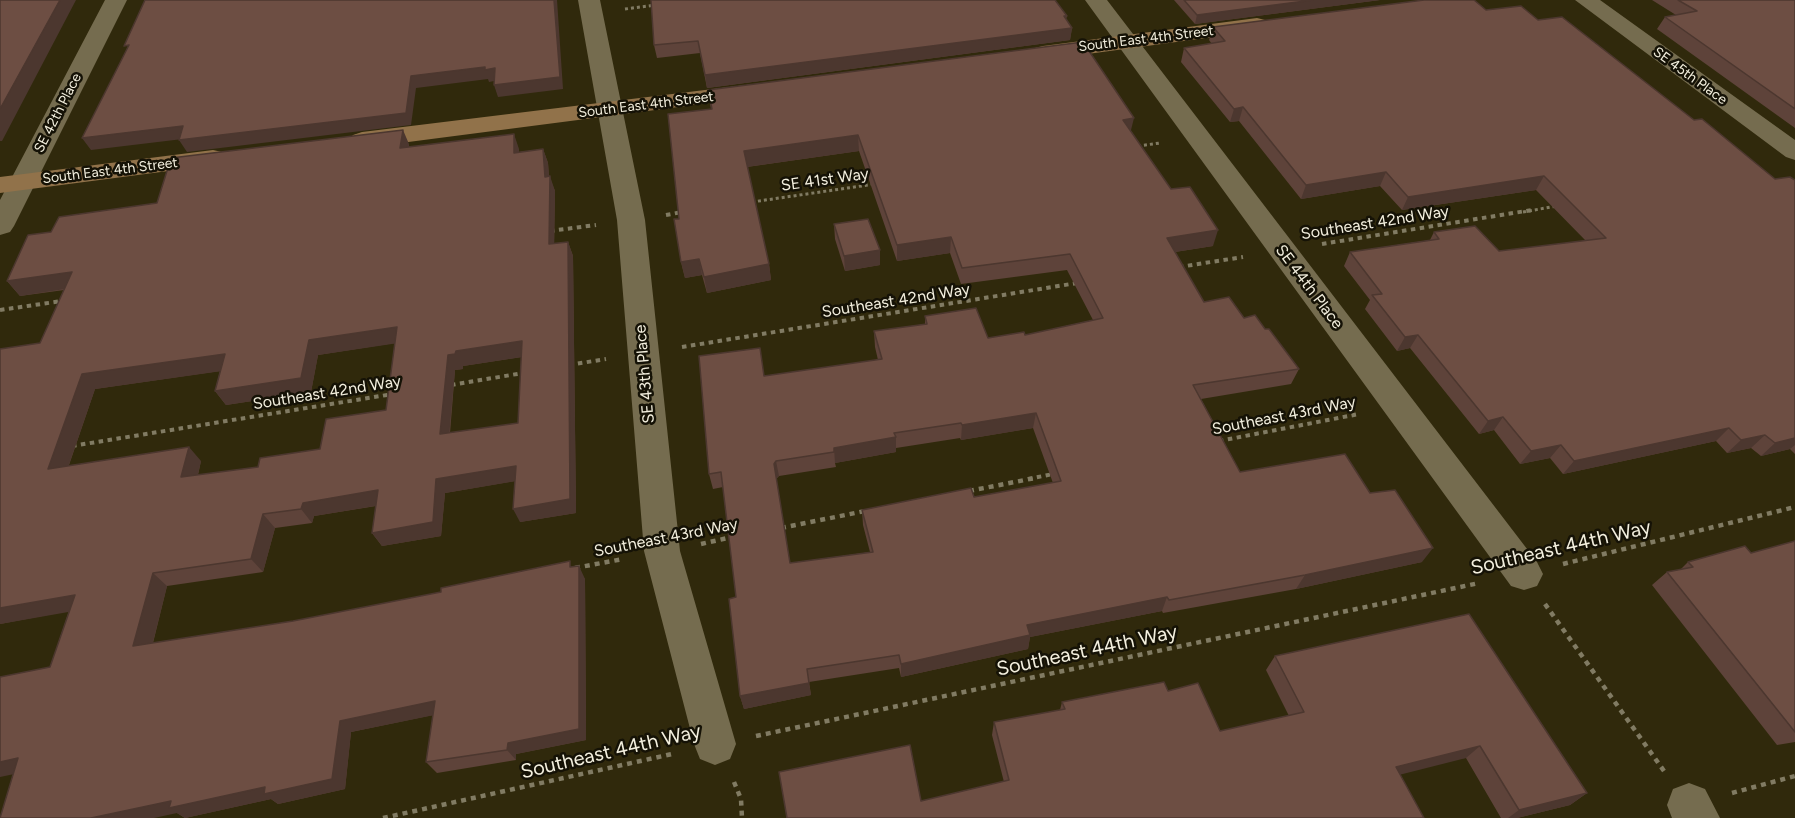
<!DOCTYPE html>
<html>
<head>
<meta charset="utf-8">
<style>
	body { margin:0 }
	canvas { display:block; background:#30290c }
</style>
</head>
<body>
<canvas width="1795" height="818"></canvas>
<script>
const c = document.querySelector('canvas').getContext('2d');
c.lineJoin = 'round';
const shape = rows => new Path2D(rows.map(r => 'M' + r).join(''));
function strokePath(path, color, width, dash) { c.strokeStyle = color; c.lineWidth = width; c.lineCap = dash ? 'butt' : 'round'; c.setLineDash(dash || []); c.stroke(path); }
function fill(path, color) { c.fillStyle = color; c.fill(path, 'evenodd'); }
function drawText(font, color, halo, rows, align = 'center') {
  c.font = font + ' Figtree,sans-serif'; c.lineWidth = 5; c.setLineDash([]); c.textBaseline = 'middle'; c.strokeStyle = halo; c.fillStyle = color; for (const [text, x, y, turn = 0] of rows) {
    c.save(); c.translate(x, y); c.rotate((+turn || 0) * Math.PI / 180); c.textAlign = isNaN(turn) ? turn : align; if (halo) c.strokeText(text, 0, 0); c.fillText(text, 0, 0); c.restore();
  }
}
strokePath(shape([
	[625,9,656,5],
	[1138,146,1160,143],
	[752,202,875,184],
	[1523,212,1557,206]
]), '#817b63', 3, [3, 3]);
strokePath(shape([
	[666,215,682,212],
	[550,231,596,225],
	[1322,244,1532,210],
	[1179,267,1243,257],
	[0,310,62,301],
	[682,347,1077,283],
	[569,365,606,359],
	[451,385,523,373],
	[1219,441,1359,414],
	[72,446,393,394],
	[1028,479,1053,474]
]), '#817b63', 4, [4.5, 4.5]);
strokePath(shape([
	[969,491,1035,478],
	[781,528,865,511],
	[701,544,732,537],
	[1563,564,1795,507],
	[575,568,623,559],
	[1545,604,1664,771],
	[756,736,1479,583],
	[734,782,741,799,742,818],
	[1732,793,1795,776],
	[383,818,672,754]
]), '#817b63', 4.5, [5, 5]);
fill(shape([
	[105,0,127,0,14,226,10,232,0,235,0,200,105,0],
	[578,0,600,0,645,220,680,551,736,744,730,759,715,765,700,759,694,744,644,551,617,220,578,0],
	[1085,0,1107,0,1537,562,1543,574,1537,586,1524,590,1511,586,1085,0],
	[1575,0,1600,0,1795,140,1795,160,1786,157,1575,0],
	[1689,783,1705,789,1720,818,1672,818,1667,805,1673,789,1689,783]
]), '#756c4f');
fill(shape([
	[1257,18,1265,20,1268,25,1265,30,1043,60,1035,58,1031,53,1035,48,1043,46,1257,18],
	[754,84,763,86,766,91,763,96,362,148,353,145,349,140,353,135,362,132,754,84],
	[213,150,222,152,226,158,222,164,0,193,0,177,213,150]
]), '#91724a');
fill(shape([
	[651,0,1067,16,1066,19,1072,28,1070,40,707,88,700,53,657,58,654,45],
	[1174,0,1380,0,1195,24],
	[1652,0,1795,0,1795,128,1657,29,1665,17,1676,15],
	[1486,10,1538,20,1694,120,1775,179,1795,180,1795,454,1790,449,1761,456,1751,448,1727,453,1716,441,1563,474,1550,458,1520,464,1494,430,1479,434,1410,348,1397,351,1365,309,1370,300,1344,266,1350,252,1430,240,1434,232,1499,251,1586,241,1536,190,1402,210,1380,186,1301,199,1239,121,1230,122,1181,62,1184,48,1212,44,1209,40,1213,27],
	[708,90,1131,131,1171,189,1213,246,1175,252,1204,302,1244,318,1265,329,1299,369,1291,384,1201,399,1240,472,1370,493,1422,562,1296,589,1163,613,1162,611,1030,637,1028,649,901,677,899,668,809,682,811,695,744,709,740,696,736,597,723,487,713,489,709,474,764,376,878,360,875,347,874,331,925,324,925,316,988,338,1025,335,1093,320,1067,270,961,284,950,253,897,261,859,151,747,167,769,264,771,280,707,293,702,275,685,278,681,262,679,219,711,109],
	[1033,428,1053,483,974,497,862,510,863,525,870,552,790,563,776,479,779,476,836,467,835,463,896,452,896,448,960,438,961,440],
	[409,144,409,147,519,149,519,152,543,149,548,163,549,177,555,191,554,244,568,242,573,256,576,513,520,522,515,481,445,493,441,536,382,546,372,533,376,506,314,516,312,523,275,528,263,572,167,586,153,643,293,621,573,567,585,579,586,740,516,754,516,760,437,773,426,762,433,715,351,732,345,789,278,804,271,799,185,818,177,813,50,667,69,611,0,624,0,349,40,343,64,290,20,296,7,281,51,232,157,203],
	[395,343,386,410,320,449,258,467,198,475,201,461,69,465,95,389,220,371,215,391,226,405,311,392,318,355],
	[522,357,518,423,450,433,455,370,463,369,463,366],
	[834,224,880,265,845,271,835,239],
	[1795,541,1795,742,1777,745,1652,585,1667,572,1680,570,1688,562,1751,553],
	[1275,656,1587,793,1570,805,1517,818,1501,818,1466,758,921,801,1004,782,992,735,994,722,1060,710,1062,702,1168,691,1220,731,1289,716,1266,670]
]), '#5e433a');
fill(shape([
	[60,0,76,0,2,141,0,141,0,109],
	[554,0,557,0,563,89,498,97,494,85],
	[1313,0,1380,0,1195,24,1197,15],
	[1072,28,1070,40,707,88,705,75],
	[485,67,495,68,499,80,489,82,488,79,416,88,411,125,187,152,179,140,411,76],
	[1243,107,1239,121,1230,122,1234,109],
	[1134,118,1130,134,1123,120],
	[183,126,191,138,91,150,82,138],
	[403,130,409,144,407,162,400,148],
	[514,134,519,149,519,167,514,153],
	[858,135,859,151,746,167,744,151],
	[543,149,548,163,550,192,550,176,555,191,554,259,549,244],
	[1386,172,1380,186,1301,199,1306,185],
	[1544,176,1536,190,1402,210,1408,197],
	[1218,230,1213,246,1162,254,1167,238],
	[951,237,950,253,897,261,897,245],
	[568,242,573,256,576,513,520,522,513,509],
	[880,250,880,265,845,271,844,256],
	[699,259,702,275,685,278,681,262],
	[769,264,771,280,707,293,704,277],
	[72,272,84,286,20,296,7,281],
	[397,327,405,342,318,355,311,392,226,405,215,391,309,340],
	[1418,335,1410,348,1397,351,1405,337],
	[522,341,528,356,463,366,463,369,455,370,448,448,440,434,448,355,456,351],
	[225,354,236,369,95,389,63,482,48,469,82,374],
	[1036,413,1033,428,961,440,962,425],
	[1503,417,1494,430,1479,434,1488,421],
	[1729,428,1716,441,1563,474,1574,461],
	[1765,435,1751,448,1727,453,1741,440],
	[896,437,896,452,835,463,834,448],
	[1795,438,1795,445,1790,449,1761,456,1775,443],
	[1561,445,1550,458,1520,464,1531,451],
	[189,447,201,461,194,491,181,477],
	[776,461,779,476,776,479,774,464],
	[516,466,522,480,445,493,441,536,382,546,372,533,436,479],
	[378,490,387,504,314,516,312,523,301,509,303,503],
	[263,514,275,528,263,572,251,559],
	[1433,548,1422,562,1296,589,1305,575],
	[579,566,585,579,586,740,516,754,516,760,507,750,508,743],
	[153,573,167,586,149,658,133,646],
	[75,595,91,608,0,624,0,608],
	[1167,597,1162,611,1030,637,1028,649,901,677,901,664,1027,625],
	[809,683,811,695,744,709,740,696],
	[435,701,444,713,351,732,345,789,278,804,271,799,185,818,177,813,154,818,91,818,340,721],
	[1480,746,1466,758,1383,779,1396,767],
	[18,758,38,769,0,777,0,762],
	[1587,793,1570,805,1517,818,1508,818,1519,810]
]), '#4c372f');
const building = shape([
	[0,0,60,0,0,109,0,0],
	[145,0,554,0,560,77,494,85,495,68,485,70,485,67,411,76,406,113,179,140,183,126,82,138,129,45,124,46,145,0],
	[651,0,1055,0,1067,16,1064,16,1072,28,705,75,698,41,654,45,651,0],
	[1184,0,1313,0,1197,15,1184,0],
	[1424,0,1474,0,1486,10,1521,6,1538,20,1562,17,1694,120,1702,119,1775,179,1790,177,1795,180,1795,438,1775,443,1765,435,1741,440,1729,428,1574,461,1561,445,1531,451,1503,417,1488,421,1418,335,1405,337,1372,295,1382,294,1350,252,1439,239,1434,232,1475,226,1499,251,1606,238,1544,176,1408,197,1386,172,1306,185,1243,107,1234,109,1184,48,1225,41,1213,27,1424,0],
	[1678,0,1795,0,1795,109,1665,17,1697,11,1678,0],
	[1083,42,1134,118,1123,120,1171,189,1190,187,1218,230,1167,238,1204,302,1229,297,1244,318,1255,315,1265,329,1269,329,1299,369,1193,385,1240,472,1345,454,1370,493,1395,490,1433,548,1305,575,1169,600,1167,597,1027,625,1030,635,901,664,899,655,807,669,809,683,740,696,729,599,736,597,721,472,709,474,699,356,760,348,764,376,882,359,874,331,927,324,925,316,976,308,988,338,1024,332,1025,335,1103,318,1070,254,962,268,951,237,897,245,858,135,744,151,769,264,704,277,699,259,681,262,674,219,679,219,668,114,712,109,708,90,1083,42],
	[1036,413,1061,481,974,497,971,488,862,510,873,552,790,563,774,464,776,461,834,452,834,448,896,437,894,433,961,423,962,425,1036,413],
	[403,130,400,148,514,134,514,153,543,149,545,177,550,176,549,244,568,242,570,499,513,509,516,466,436,479,433,522,372,533,378,490,303,503,301,509,263,514,251,559,153,573,133,646,293,621,441,592,441,588,570,561,570,567,579,566,579,729,508,743,507,750,426,762,435,701,340,721,332,779,264,794,265,787,169,808,171,801,91,818,0,818,18,758,0,762,0,677,50,667,75,595,0,608,0,349,40,343,72,272,7,281,28,235,51,232,59,217,157,203,171,158,403,130],
	[397,327,386,410,326,419,320,449,260,458,258,467,181,477,189,447,48,469,82,374,225,354,215,391,301,378,309,340,397,327],
	[522,341,518,423,440,434,448,355,455,354,456,351,522,341],
	[868,219,880,250,844,256,834,224,868,219],
	[1795,541,1795,732,1667,572,1693,567,1688,562,1745,546,1751,553,1795,541],
	[1469,614,1587,793,1519,810,1480,746,1396,767,1424,818,787,818,779,772,910,745,921,801,1009,780,994,722,1065,709,1062,702,1164,682,1168,691,1198,683,1220,731,1304,712,1275,656,1469,614]
]);
fill(building, '#6d4e43');
strokePath(building, '#4c372f', 1.5);
drawText('14px', '#f3efde', '#151206', [
	["South East 4th Street",1146,39,-7],
	["SE 45th Place",1690,76,36],
	["South East 4th Street",646,105,-7],
	["SE 42th Place",58,113,-63],
	["South East 4th Street",110,171,-7]
]);
drawText('16px', '#f3efde', '#151206', [
	["SE 41st Way",825,180,-8],
	["Southeast 42nd Way",1375,223,-9],
	["SE 44th Place",1309,287,53],
	["Southeast 42nd Way",896,301,-9],
	["SE 43th Place",645,374,-95],
	["Southeast 42nd Way",327,393,-9],
	["Southeast 43rd Way",1284,416,-11],
	["Southeast 43rd Way",666,538,-11]
]);
drawText('20px', '#f3efde', '#151206', [
	["Southeast 44th Way",1561,548,-13],
	["Southeast 44th Way",1087,651,-12],
	["Southeast 44th Way",611,752,-13]
]);
</script>
</body>
</html>
